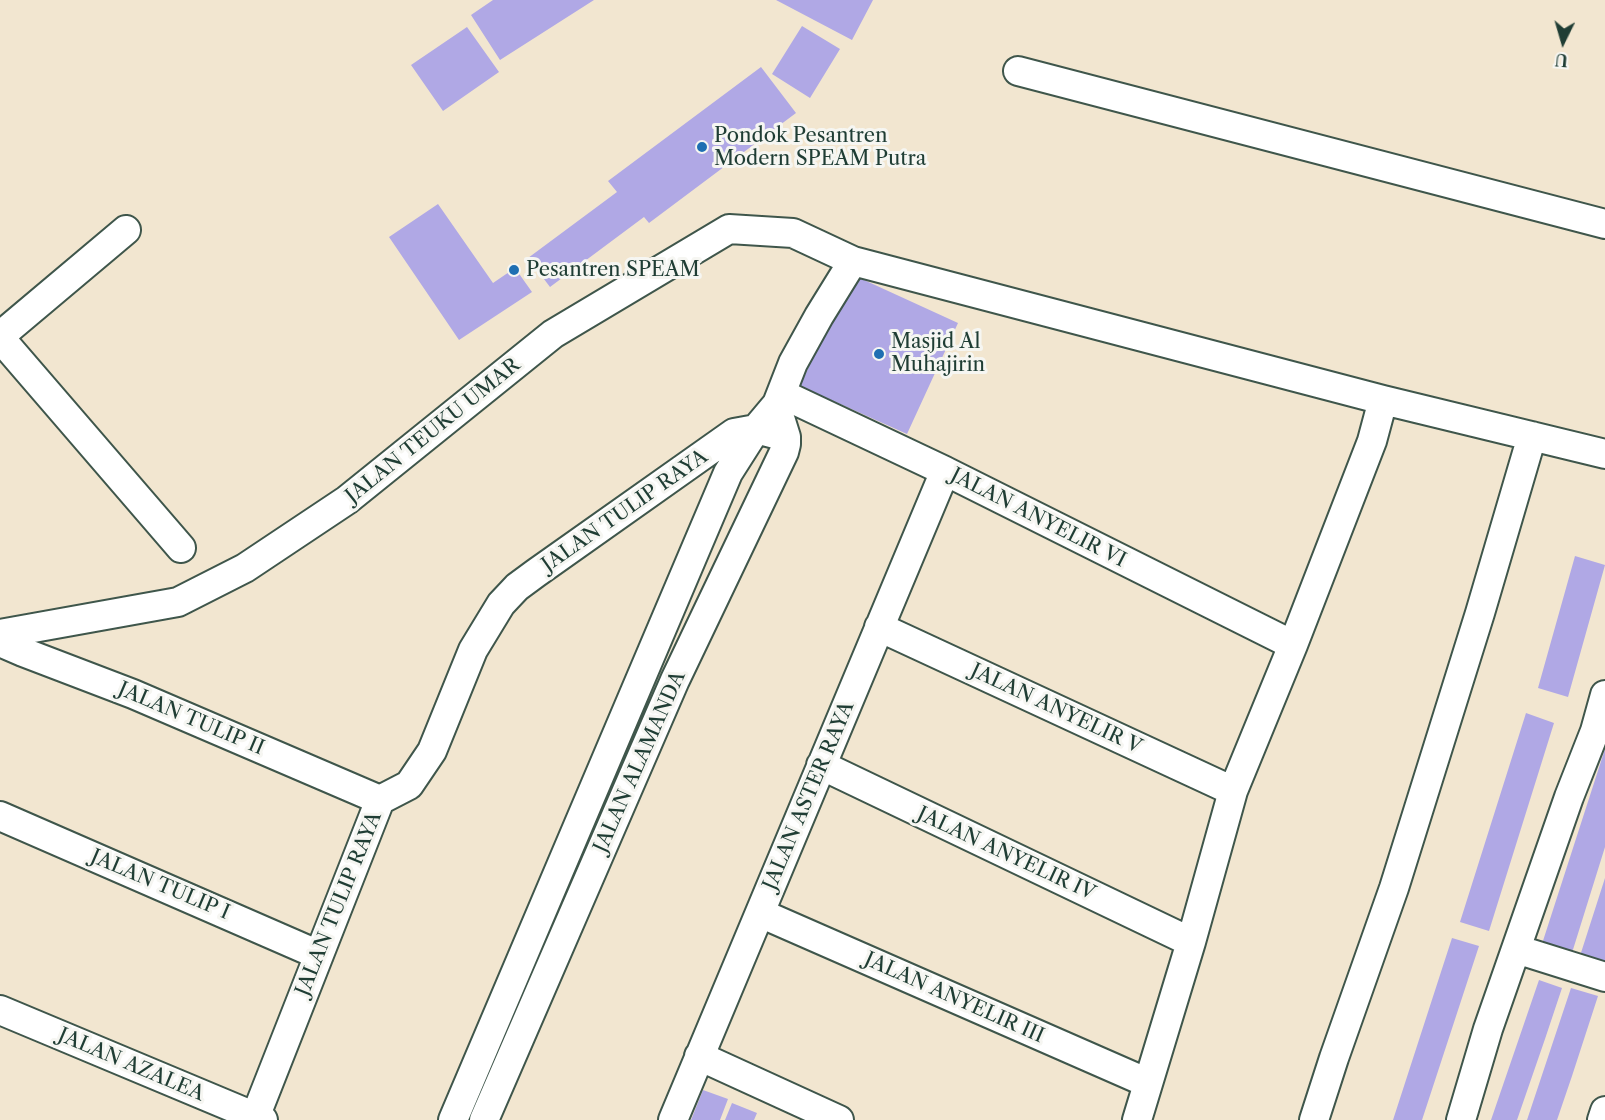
<!DOCTYPE html>
<html>
<head>
<meta charset="utf-8">
<style>
	body { margin:0 }
	#map { position:relative; width:1605px; height:1120px; overflow:hidden; background:#f2e6d0; font-family:"Libre Caslon Text",serif }
	canvas { display:block }
	.north { position:absolute; left:1533px; top:12px; width:60px; height:60px; -webkit-text-stroke:4px #f6f6f2; paint-order:stroke; rotate:185deg; font-size:16px; font-weight:700; line-height:24px; text-align:center; color:#1f3d34 }
	.north::after { content:''; display:block; margin:auto; width:21px; height:27px; background:#1f3d34; clip-path:polygon(50% 0,100% 100%,50% 72%,0 100%) }
</style>
</head>
<body>
<div id="map">
<canvas width="1605" height="1120"></canvas>
<div class="north">U</div>
</div>
<script>
const c = document.querySelector('canvas').getContext('2d');
c.lineJoin = 'round';
function fill(path, color) { c.fillStyle = color; c.fill(path, 'evenodd'); }
const shape = rows => new Path2D(rows.map(r => 'M' + r).join(''));
function strokePath(path, color, width, dash) { c.strokeStyle = color; c.lineWidth = width; c.lineCap = dash ? 'butt' : 'round'; c.setLineDash(dash || []); c.stroke(path); }
function drawText(font, color, halo, rows, align = 'center') {
  c.font = font + ' "Libre Caslon Text",serif'; c.lineWidth = 6; c.setLineDash([]); c.textBaseline = 'middle'; c.strokeStyle = halo; c.fillStyle = color; for (const [text, x, y, turn = 0] of rows) {
    c.save(); c.translate(x, y); c.rotate((+turn || 0) * Math.PI / 180); c.textAlign = isNaN(turn) ? turn : align; if (halo) c.strokeText(text, 0, 0); c.fillText(text, 0, 0); c.restore();
  }
}
fill(shape([
	[493,0,594,0,500,60,471,15],
	[776,0,873,0,852,40],
	[802,26,840,49,810,98,772,74],
	[467,27,499,72,443,111,411,65],
	[761,67,796,113,649,223,644,217,550,287,528,258,617,192,608,181],
	[438,204,493,283,515,268,532,292,459,340,389,237],
	[851,274,958,323,907,434,800,386],
	[1575,556,1605,565,1568,697,1538,688],
	[1526,713,1554,723,1489,931,1460,922],
	[1605,749,1605,847,1571,956,1541,947],
	[1605,878,1605,967,1579,959],
	[1452,938,1479,946,1422,1120,1393,1120],
	[1539,980,1562,988,1545,1039,1517,1120,1491,1120],
	[1571,988,1598,996,1572,1076,1557,1120,1527,1120],
	[703,1090,728,1099,720,1120,691,1120],
	[732,1103,757,1113,754,1120,725,1120]
]), '#b0a8e5');
const minor = shape([
	[1018,71,1605,224],
	[0,336,126,230],
	[0,338,181,548],
	[782,394,945,471,1293,645],
	[879,627,1233,791],
	[0,634,178,602,245,568,347,500,553,334,729,229,793,233,853,261,1383,400,1605,454],
	[0,642,23,652,133,694,380,800],
	[821,765,1191,942],
	[0,816,319,955],
	[760,913,1148,1083],
	[1516,949,1605,977],
	[0,1010,263,1120],
	[699,1056,839,1120],
	[254,1120,380,800,409,785,432,751,473,650,501,604,517,587,536,573,734,433,756,429,786,437],
	[453,1120,728,473,756,429,777,404,793,363,819,316,853,261],
	[484,1120,675,680,784,452,786,444,786,437,781,421],
	[673,1120,945,471],
	[1137,1120,1191,942,1233,791,1293,645,1372,441,1383,400],
	[1314,1120,1334,1058,1394,888,1480,613,1532,436],
	[1461,1120,1488,1029,1569,797,1595,731,1605,695],
	[1602,1120,1605,1111]
]);
strokePath(minor, '#3f564b', 32);
strokePath(minor, '#fff', 28);
for (const [x, y, r, color] of [
	[702,147,6,"#1f6fb2"],
	[514,270,6,"#1f6fb2"],
	[879,354,6,"#1f6fb2"]
]) { const dot = new Path2D(); dot.arc(x, y, r, 0, 2 * Math.PI); c.fillStyle = color; c.fill(dot); strokePath(dot, '#f6f6f2', 2); }
drawText('20px', '#1f3d34', '#f6f6f2', [
	["Pondok Pesantren",714,136],
	["Modern SPEAM Putra",714,159],
	["Pesantren SPEAM",526,270],
	["Masjid Al",891,342],
	["Muhajirin",891,365]
], 'left');
drawText('20px', '#1f3d34', '#f6f6f2', [
	["JALAN TEUKU UMAR",433,431,-39],
	["JALAN TULIP RAYA",625,511,-35],
	["JALAN ANYELIR VI",1038,518,27],
	["JALAN ANYELIR V",1056,709,25],
	["JALAN TULIP II",191,719,23],
	["JALAN ALAMANDA",640,762,-66],
	["JALAN ASTER RAYA",809,796,-67],
	["JALAN ANYELIR IV",1006,854,25],
	["JALAN TULIP I",160,885,23],
	["JALAN TULIP RAYA",339,904,-68],
	["JALAN ANYELIR III",954,998,24],
	["JALAN AZALEA",131,1065,23]
]);
</script>
</body>
</html>
